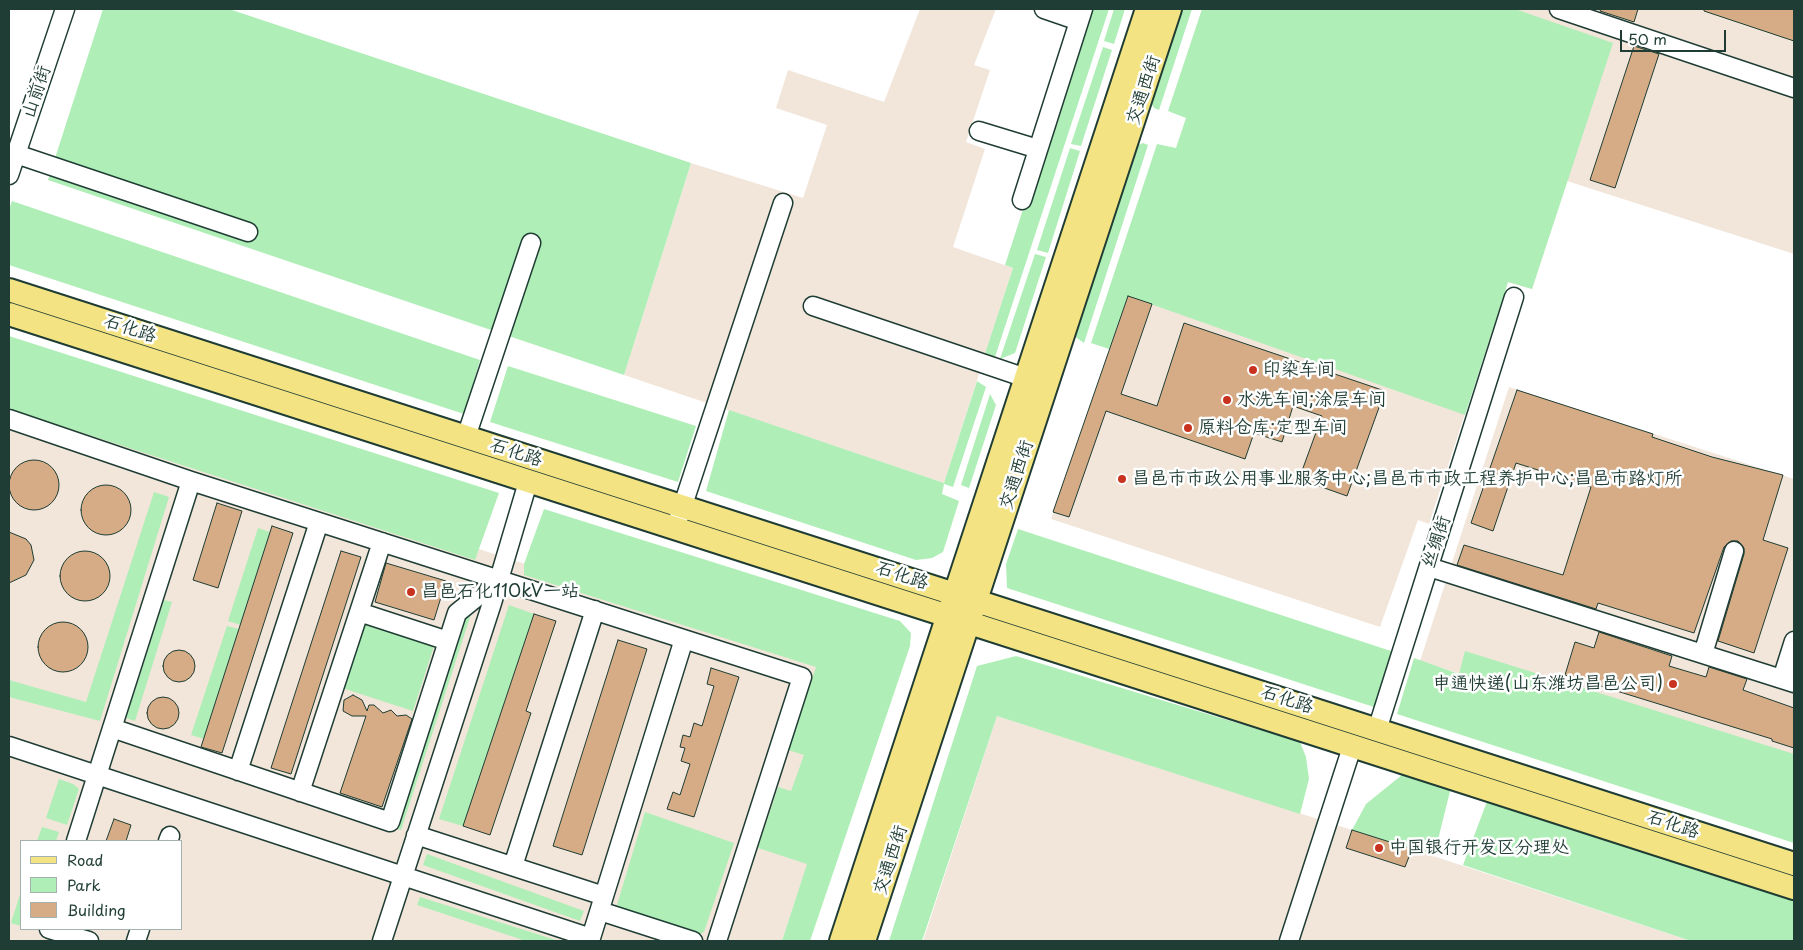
<!DOCTYPE html>
<html>
<head>
<meta charset="utf-8">
<style>
	body { margin:0 }
	#map { position:relative; width:1803px; height:950px; overflow:hidden; background:#fff; font-family:"Playpen Sans",sans-serif }
	canvas { display:block }
	.frame { position:absolute; inset:0; border:10px solid #1f3d34; pointer-events:none }
	.legend { position:absolute; left:20px; top:840px; width:162px; height:90px; box-sizing:border-box; background:#fff; border:1px solid #a5b1ae; margin:0; padding:6px 9px; list-style:none; font-size:15px; color:#1f3d34 }
	.legend li { display:flex; align-items:center; gap:10px; height:25px }
	.legend b { width:25px; border:1px solid #a5b1ae }
	.scale { position:absolute; left:1620px; top:30px; width:106px; height:22px; box-sizing:border-box; border:2px solid #1f3d34; border-top:0; padding-left:6px; font-size:15px; line-height:18px; white-space:nowrap; color:#1f3d34; -webkit-text-stroke:4px #fff; paint-order:stroke }
</style>
</head>
<body>
<div id="map">
<canvas width="1803" height="950"></canvas>
<div class="frame"></div>
<ul class="legend">
<li><b style="height:6px;background:#f4e382"></b>Road</li>
<li><b style="height:14px;background:#afeeb6"></b>Park</li>
<li><b style="height:14px;background:#d5ac86"></b>Building</li>
</ul>
<div class="scale">50 m</div>
</div>
<script>
const c = document.querySelector('canvas').getContext('2d');
c.lineJoin = 'round';
function fill(path, color) { c.fillStyle = color; c.fill(path, 'evenodd'); }
const shape = rows => new Path2D(rows.map(r => 'M' + r).join(''));
function strokePath(path, color, width, dash) { c.strokeStyle = color; c.lineWidth = width; c.lineCap = dash ? 'butt' : 'round'; c.setLineDash(dash || []); c.stroke(path); }
function drawText(font, color, halo, rows, align = 'center') {
  c.font = font + ' "Playpen Sans","LXGW WenKai TC",sans-serif'; c.lineWidth = 5; c.setLineDash([]); c.textBaseline = 'middle'; c.strokeStyle = halo; c.fillStyle = color; for (const [text, x, y, turn = 0] of rows) {
    c.save(); c.translate(x, y); c.rotate((+turn || 0) * Math.PI / 180); c.textAlign = isNaN(turn) ? turn : align; if (halo) c.strokeText(text, 0, 0); c.fillText(text, 0, 0); c.restore();
  }
}
fill(shape([
	[920,9,996,9,974,65,990,70,966,142,985,149,953,247,1013,268,944,483,624,375,691,163,803,198,827,125,776,108,788,70,884,102],
	[1222,9,1794,9,1794,254,1567,181,1532,289,1508,282,1429,524,1418,520,1380,627,1051,519,1128,296],
	[1509,387,1794,479,1794,780,1420,661],
	[9,399,870,674,782,941,9,941],
	[21,841,181,841,181,929,21,929],
	[997,716,1352,830,1346,848,1412,849,1691,941,923,941]
]), '#f2e6db');
fill(shape([
	[103,9,229,9,691,163,624,375,48,180],
	[1088,9,1109,9,994,360,984,357,1013,268,1005,265],
	[1114,9,1125,9,1114,44,1104,41],
	[1181,9,1192,9,1159,110,1154,108,1150,101],
	[1202,9,1515,9,1613,43,1532,289,1508,282,1465,415,1128,296,1109,349,1091,343,1157,144,1176,148,1186,118,1168,111],
	[1103,47,1112,50,1081,146,1071,144],
	[1143,143,1148,145,1084,343,1074,336,1136,146],
	[1070,148,1080,151,1048,253,1037,250],
	[12,201,480,360,464,414,9,265,9,209],
	[1035,254,1046,257,1015,353,1000,359],
	[9,336,499,493,475,560,9,409],
	[508,366,696,426,678,482,490,422],
	[977,381,986,387,953,487,944,484,942,494,959,501,943,552,932,558,916,560,706,491,729,410,944,483],
	[990,394,996,405,969,488,961,485],
	[154,492,169,497,100,721,9,697,9,680,86,702],
	[544,509,900,621,911,633,910,646,810,941,782,941,807,864,758,848,778,787,791,791,804,755,788,750,816,667,524,575,524,564],
	[258,528,270,532,241,625,228,621],
	[1018,529,1394,652,1377,708,1007,588,1006,564],
	[164,600,172,602,135,721,126,718],
	[509,605,534,614,463,826,439,819],
	[464,613,471,614,401,830,393,828],
	[364,623,434,646,413,711,342,688],
	[227,626,239,629,204,739,191,735],
	[1465,651,1794,754,1794,843,1397,714,1414,658,1459,674],
	[1016,656,1300,742,1306,757,1309,779,1300,814,997,716,922,941,889,941,977,666],
	[1413,766,1453,779,1434,856,1352,830,1366,804],
	[59,779,73,784,79,789,67,825,46,818],
	[1491,791,1794,896,1794,941,1691,941,1463,865],
	[645,812,734,843,704,932,697,935,616,908],
	[42,827,59,832,56,841,37,841],
	[427,854,584,911,580,921,423,865],
	[21,891,21,926,11,923],
	[420,897,559,941,526,941,417,905]
]), '#afeeb6');
const building = shape([
	[1601,9,1638,9,1634,22,1600,11,1601,9],
	[1704,9,1794,9,1794,41,1704,11,1704,9],
	[1634,46,1659,54,1615,188,1590,180,1634,46],
	[1128,296,1152,304,1121,394,1157,406,1184,323,1385,391,1347,496,1299,479,1322,416,1293,406,1282,442,1254,433,1245,459,1106,411,1069,517,1053,512,1128,296],
	[1517,390,1653,434,1652,437,1712,457,1783,475,1763,540,1788,548,1754,653,1718,641,1744,554,1744,548,1738,541,1731,541,1724,547,1694,633,1598,603,1596,609,1457,565,1464,545,1563,575,1591,487,1516,463,1493,531,1471,523,1517,390],
	'9 485a25 25 0 1 1 50 0a25 25 0 1 1-50 0Z',
	'81 510a25 25 0 1 1 50 0a25 25 0 1 1-50 0Z',
	[217,503,242,511,218,588,193,580,217,503],
	[272,526,293,533,222,753,201,747,272,526],
	[9,532,26,539,31,545,34,560,26,575,9,583,9,532],
	[341,551,361,557,291,774,271,768,341,551],
	'60 576a25 25 0 1 1 50 0a25 25 0 1 1-50 0Z',
	[386,563,446,581,434,620,375,602,386,563],
	[534,614,556,621,526,711,531,713,490,835,463,826,534,614],
	'38 647a25 25 0 1 1 50 0a25 25 0 1 1-50 0Z',
	[1599,632,1672,656,1669,666,1706,677,1709,667,1747,679,1743,690,1794,708,1794,748,1772,741,1772,739,1565,675,1575,642,1594,648,1599,632],
	[618,640,647,649,582,855,553,846,618,640],
	'163 666a16 16 0 1 1 32 0a16 16 0 1 1-32 0Z',
	[711,668,739,677,694,817,667,809,673,792,680,795,690,764,681,761,685,748,680,747,683,735,690,737,694,723,702,726,714,686,707,684,711,668],
	[353,695,362,700,367,711,369,705,374,705,383,713,391,710,397,716,406,715,412,719,382,807,340,793,366,716,352,716,343,711,344,700,353,695],
	'147 713a16 16 0 1 1 32 0a16 16 0 1 1-32 0Z',
	[114,819,131,825,126,841,106,841,114,819],
	[1352,830,1412,849,1405,867,1346,848,1352,830]
]);
fill(building, '#d5ac86');
strokePath(building, '#1f3d34', 1);
const minor = shape([
	[1044,9,1079,21],
	[1559,9,1794,88],
	[979,131,1038,149],
	[16,154,248,232],
	[9,175,65,9],
	[1022,200,1083,9],
	[813,306,1026,378],
	[9,419,191,481,802,677,717,941],
	[466,437,531,243],
	[679,517,783,203],
	[1429,567,1794,683],
	[359,612,448,641],
	[1703,654,1734,551],
	[1782,679,1794,641],
	[112,728,390,822,457,613,499,579],
	[1377,730,1514,297],
	[9,746,591,938],
	[238,771,319,522],
	[300,792,382,542],
	[416,835,604,896],
	[76,841,191,481],
	[168,841,170,836],
	[513,866,595,610],
	[600,911,693,941],
	[49,929,89,941],
	[136,941,140,929],
	[382,941,492,603,528,482],
	[590,941,684,639],
	[1289,941,1352,747]
]);
const major = shape([
	[9,290,1794,864],
	[9,314,1794,888],
	[841,941,1147,9],
	[864,941,1170,9]
]);
strokePath(minor, '#1f3d34', 21);
strokePath(major, '#1f3d34', 26);
strokePath(minor, '#fff', 18);
strokePath(major, '#f4e382', 22);
for (const [x, y, r, color] of [
	[1253,370,5,"#c8321e"],
	[1227,400,5,"#c8321e"],
	[1188,428,5,"#c8321e"],
	[1122,479,5,"#c8321e"],
	[411,592,5,"#c8321e"],
	[1673,684,5,"#c8321e"],
	[1379,848,5,"#c8321e"]
]) { const dot = new Path2D(); dot.arc(x, y, r, 0, 2 * Math.PI); c.fillStyle = color; c.fill(dot); strokePath(dot, '#fff', 2); }
drawText('18px', '#1f3d34', '#fff', [
	["交通西街",1144,90,-72],
	["山前街",37,92,-71],
	["石化路",130,329,18],
	["石化路",516,453,18],
	["交通西街",1017,475,-72],
	["丝绸街",1437,542,-72],
	["石化路",902,576,18],
	["石化路",1287,700,18],
	["石化路",1673,825,18],
	["交通西街",891,860,-72]
]);
drawText('18px', '#1f3d34', '#fff', [
	["印染车间",1263,370],
	["水洗车间;涂层车间",1237,400],
	["原料仓库;定型车间",1198,428],
	["昌邑市市政公用事业服务中心;昌邑市市政工程养护中心;昌邑市路灯所",1132,479],
	["昌邑石化110kV一站",421,592],
	["申通快递(山东潍坊昌邑公司)",1663,684,"right"],
	["中国银行开发区分理处",1389,848]
], 'left');
</script>
</body>
</html>
